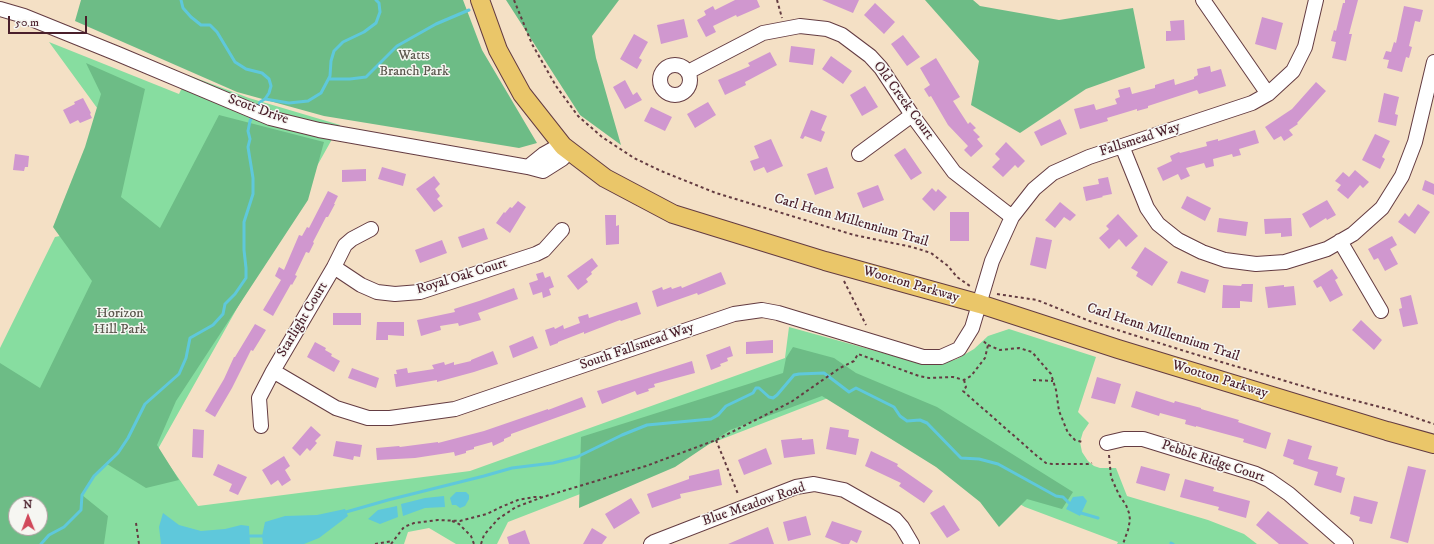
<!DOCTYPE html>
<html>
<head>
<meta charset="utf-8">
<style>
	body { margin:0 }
	#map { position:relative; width:1434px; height:544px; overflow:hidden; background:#f4e0c5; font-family:"IM FELL DW Pica",serif }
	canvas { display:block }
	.north { position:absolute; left:8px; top:496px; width:40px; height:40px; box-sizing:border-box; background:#f6f6f2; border:1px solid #b1a0a2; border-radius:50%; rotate:359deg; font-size:11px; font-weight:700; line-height:16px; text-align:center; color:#4a1f2b }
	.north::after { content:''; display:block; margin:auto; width:14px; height:18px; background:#d1495b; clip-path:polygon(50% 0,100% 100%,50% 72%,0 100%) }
	.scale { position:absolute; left:8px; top:16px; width:79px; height:18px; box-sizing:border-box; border:2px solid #4a1f2b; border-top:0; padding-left:5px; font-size:12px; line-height:14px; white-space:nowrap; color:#4a1f2b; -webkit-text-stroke:3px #f6f6f2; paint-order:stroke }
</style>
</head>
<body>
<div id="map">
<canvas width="1434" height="544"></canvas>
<div class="north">N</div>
<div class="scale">50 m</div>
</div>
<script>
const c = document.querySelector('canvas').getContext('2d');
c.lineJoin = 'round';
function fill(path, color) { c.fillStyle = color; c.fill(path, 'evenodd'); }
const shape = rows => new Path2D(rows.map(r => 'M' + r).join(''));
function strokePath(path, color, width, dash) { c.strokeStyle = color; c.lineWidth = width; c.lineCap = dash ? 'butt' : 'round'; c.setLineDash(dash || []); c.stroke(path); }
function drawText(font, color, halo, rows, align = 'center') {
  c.font = font + ' "IM FELL DW Pica",serif'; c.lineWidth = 3; c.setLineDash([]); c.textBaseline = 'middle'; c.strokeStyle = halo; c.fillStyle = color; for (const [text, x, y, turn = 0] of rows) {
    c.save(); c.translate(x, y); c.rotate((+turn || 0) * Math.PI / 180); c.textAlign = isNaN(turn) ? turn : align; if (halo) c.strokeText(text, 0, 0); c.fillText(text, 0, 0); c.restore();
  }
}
fill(shape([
	[49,42,179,94,188,75,249,98,340,125,158,449,198,506,470,471,785,358,789,327,923,364,940,364,957,359,974,349,988,336,1009,329,1096,357,1078,412,1089,423,1083,432,1080,442,1082,452,1088,461,1094,466,1100,468,1116,468,1127,496,1208,520,1244,534,1257,544,1117,544,1118,542,1025,507,828,398,508,522,497,544,456,544,429,528,408,532,404,544,0,544,0,348,55,237,88,230,127,149],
	[16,504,40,504,40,528,16,528]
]), '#87dda0');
fill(shape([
	[81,0,463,0,482,50,537,143,519,148,428,133,324,116,237,92,75,21],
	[506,0,619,0,592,36,596,58,621,145,580,115],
	[925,0,973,0,980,6,1059,20,1133,8,1145,68,1086,89,1020,133,971,105,979,61],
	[86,63,145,89,121,197,160,228,219,115,324,142,308,200,176,401,157,445,179,480,146,488,107,464,94,476,82,495,108,516,104,544,0,544,0,363,40,388,92,281,53,227,85,147,101,94],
	[16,504,40,504,40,528,16,528],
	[793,347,834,358,856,373,937,407,1073,492,1062,509,1027,499,999,527,980,502,936,467,822,396,730,430,675,467,579,508,581,437,783,373,786,358]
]), '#6dbc86');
fill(shape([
	[456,492,466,492,469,495,469,499,465,506,460,508,456,505,452,505,450,498],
	[444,496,445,507,425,508,403,516,401,504,425,498],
	[1083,496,1087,501,1080,516,1066,509,1073,497],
	[397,506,398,517,380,524,368,519,378,510],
	[345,509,348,516,319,538,304,544,263,544,262,536,265,522,285,516,317,515],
	[163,513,179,525,201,531,225,529,241,525,249,526,250,544,161,544,159,527]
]), '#5fc8db');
strokePath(shape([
	[181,0,183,8,191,17,201,25,210,25,217,32,235,62,246,69,262,73,269,79,271,86,269,93,265,99],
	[329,79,350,79,366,77,397,46,436,24,469,10],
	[257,109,260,102,265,99,289,103,308,101,321,93,330,76,331,61,334,51,343,42,364,32,376,23,380,12,379,3,376,0],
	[346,512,388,500,484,476,512,468,553,463,577,457,622,435,647,425,711,419,718,415,726,406,753,393,756,388,759,388,769,397,773,398,777,395,794,375,799,374,824,373,849,392,856,388,894,407,900,416,907,421,920,420,927,423,961,458,979,459,998,464,1056,496,1063,497,1069,503],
	[1081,513,1098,518],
	[250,536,262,536],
	[1171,543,1173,544],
	[41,544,49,535,64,527,81,510,82,495,94,476,118,453,128,438,145,404,179,374,186,358,190,338,213,325,223,314,225,304,235,294,246,278,246,268,244,250,244,222,253,194,253,178,248,147,250,139,248,131,250,121,253,115]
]), '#5fc8db', 3);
fill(shape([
	[735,0,757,0,760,7,737,17,736,15,713,26,716,32,706,37,697,20,706,15,704,11,713,6,715,10],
	[822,0,859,0,853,13],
	[1345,0,1358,0,1349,34,1352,34,1346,61,1332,58,1336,42,1331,41,1334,30,1336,31,1343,3,1345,3],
	[875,3,895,22,884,34,864,15],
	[1404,6,1423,10,1420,22,1415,21,1409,46,1412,47,1409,58,1406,57,1402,72,1387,68,1389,60,1383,59,1386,51,1391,52,1394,42,1396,43],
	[1262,17,1283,23,1276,50,1255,44],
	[684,19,688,37,661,44,657,25],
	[1184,20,1185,40,1166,41,1166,31,1171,31,1170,21],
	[634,34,648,42,639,58,642,60,637,69,620,59],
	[903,35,920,57,907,66,891,44],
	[791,46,815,49,813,65,789,62],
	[770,52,777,65,745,82,746,85,725,95,718,80,750,66,748,63],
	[831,56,852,71,843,84,822,69],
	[936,58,960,97,953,101,968,124,970,122,976,128,973,130,980,137,977,139,983,146,971,157,964,150,968,146,948,125,931,96,929,97,924,89,930,85,920,68],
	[1210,66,1211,72,1221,69,1226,86,1199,94,1197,90,1148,106,1148,108,1137,111,1137,109,1107,118,1108,121,1080,129,1074,109,1094,104,1096,110,1117,104,1115,99,1120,97,1118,90,1130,87,1132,94,1155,88,1155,85,1174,79,1175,85,1194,79,1194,77,1198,75,1197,69],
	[625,80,633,95,637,92,642,100,625,109,613,87],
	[1316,82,1326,91,1297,123,1298,124,1289,130,1293,135,1284,141,1281,136,1274,140,1265,127,1292,109],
	[865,86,878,107,862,116,850,95],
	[1384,93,1399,97,1395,114,1398,115,1396,126,1378,122],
	[83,98,91,113,90,114,92,118,80,123,78,120,70,124,63,110,75,104,74,102],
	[708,102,716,115,695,128,687,114],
	[651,107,672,117,665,131,644,121],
	[811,110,827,116,821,130,825,132,821,142,805,136,803,139,800,138],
	[1060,119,1067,134,1041,146,1034,132],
	[1255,130,1259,143,1239,149,1241,155,1233,157,1232,154,1213,159,1214,166,1206,168,1204,163,1186,168,1190,176,1181,180,1178,174,1163,181,1157,168,1172,161,1170,156,1179,152,1180,153,1207,146,1206,142,1218,139,1218,141],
	[1375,134,1390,141,1382,157,1385,159,1380,169,1362,160],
	[771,139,783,166,767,173,764,167,754,171,750,161,759,158,754,146],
	[1006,142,1025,161,1018,168,1015,165,1003,177,992,167,1000,159,995,154],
	[905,148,922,173,911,180,894,155],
	[15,154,29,156,28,167,25,167,24,171,13,170],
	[382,167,406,174,403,186,378,179],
	[827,167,834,188,815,195,807,174],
	[366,169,366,181,342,182,342,170],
	[1355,170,1369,182,1363,188,1360,185,1348,199,1337,190,1341,185,1335,181,1343,172,1349,177],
	[434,176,440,184,435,189,440,196,437,199,443,206,434,212,416,189],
	[1108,177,1112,194,1102,196,1103,197,1086,201,1083,187,1099,184,1098,179],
	[1425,180,1434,184,1434,195,1422,190],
	[878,185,884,200,863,208,857,193],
	[932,188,936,192,938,189,947,197,934,211,922,199],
	[328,191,338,196,334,204,335,204,328,217,326,217,313,242,314,243,309,253,306,252,295,275,297,276,292,285,291,284,273,316,263,310,281,280,275,276,279,267,284,270,299,235,302,236,307,227,309,228],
	[1187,196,1211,208,1205,221,1181,208],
	[1327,200,1336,215,1327,220,1326,218,1310,228,1302,214],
	[518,201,526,207,510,233,496,223,504,212,505,213,510,207,512,208],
	[1060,202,1076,215,1070,221,1064,217,1055,228,1045,220],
	[1418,204,1430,212,1415,234,1398,222,1405,213,1409,217],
	[950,212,969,212,969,241,950,241],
	[1118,214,1138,236,1126,247,1119,239,1109,249,1099,238,1109,229,1106,226],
	[605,215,616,215,616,226,619,225,619,244,606,245],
	[1219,218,1248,222,1246,236,1217,232],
	[1291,218,1292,236,1281,237,1281,233,1265,234,1264,219],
	[484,228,488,239,462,248,458,237],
	[1392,236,1397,245,1390,249,1398,264,1385,271,1378,258,1374,260,1368,249],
	[1036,237,1052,240,1046,269,1030,265],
	[442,240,447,253,420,263,415,250],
	[1145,247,1168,262,1152,286,1136,276,1138,272,1131,268],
	[592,258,598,266,591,272,592,274,586,279,588,282,578,290,567,276],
	[1332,269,1338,278,1335,280,1343,295,1330,302,1321,286,1317,288,1313,281],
	[1181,271,1209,280,1205,293,1177,283],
	[543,272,545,278,550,276,554,287,549,289,551,295,543,298,542,292,533,295,529,283,538,280,536,274],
	[721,272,726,284,698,295,697,293,657,307,652,291,662,287,663,290,671,287,672,289,681,286,682,288],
	[1242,284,1253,284,1252,302,1240,301,1240,308,1222,308,1223,285,1241,286],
	[1284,285,1284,287,1294,286,1296,305,1268,308,1265,287],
	[514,288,518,299,478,313,481,320,459,326,458,323,440,326,441,330,421,336,417,320,455,312,454,309,479,301],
	[1411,295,1418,324,1403,327,1399,309,1402,308,1400,298],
	[637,302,641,314,621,321,620,320,584,334,584,332,558,342,558,343,550,346,545,330,554,327,555,329,563,325,564,329,580,323,578,317,588,314,589,318],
	[333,313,361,313,361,325,333,325],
	[1361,320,1382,340,1374,350,1352,330],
	[377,322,404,322,404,336,388,335,388,340,376,340],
	[255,324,266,330,253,351,251,350,232,388,215,417,205,411,224,379,234,357,235,357],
	[533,336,538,348,513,358,509,346],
	[773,340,773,353,746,354,746,342],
	[315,342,326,348,325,350,332,354,331,356,340,361,334,372,307,357],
	[730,346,733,356,727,358,728,361,720,364,721,366,711,370,706,355],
	[493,351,498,364,474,372,437,382,437,380,396,387,394,374,397,374,396,370,407,368,408,373,434,369,432,365,444,362,445,365,454,362,454,365,471,361,471,360],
	[692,361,695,373,654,384,655,387,648,389,649,391,637,395,635,391,602,404,597,391],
	[352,368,379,378,376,388,348,378],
	[1097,377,1121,384,1115,404,1091,398],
	[1136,391,1174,403,1175,401,1201,408,1201,409,1239,420,1238,422,1271,433,1266,449,1243,442,1244,439,1196,426,1196,427,1185,424,1186,420,1160,413,1159,416,1131,407],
	[582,397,586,407,511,434,511,436,504,439,504,441,493,446,492,442,474,447,474,449,466,451,466,453,455,456,454,452,415,458,377,460,376,448,399,446,400,447,438,442,438,443,484,431,548,409,548,410],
	[311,426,321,435,315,441,317,443,310,451,307,448,300,456,292,448],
	[830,427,849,430,848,437,859,439,856,455,826,449],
	[193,429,204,430,203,458,192,457],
	[802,438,802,440,813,439,815,454,784,458,781,440],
	[1288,439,1312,446,1308,459,1338,467,1336,475,1345,478,1341,493,1314,485,1318,472,1293,464,1294,460,1283,456],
	[336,441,362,445,360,457,354,456,353,460,333,456],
	[766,448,772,464,744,475,738,460],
	[871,451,898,464,897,466,933,491,924,503,899,486,901,483,865,466],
	[284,456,290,466,285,470,291,480,282,486,278,480,271,485,262,470],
	[218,464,247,477,238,495,229,491,232,484,213,475],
	[1141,466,1170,474,1165,491,1136,483],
	[1408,466,1426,470,1408,543,1390,538],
	[719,469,722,485,680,494,681,498,652,508,647,494,689,479,689,476],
	[1185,479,1214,487,1213,491,1250,501,1246,518,1218,510,1219,507,1180,497],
	[1354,496,1378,502,1372,524,1359,521,1360,517,1350,514],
	[631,498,640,513,614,529,605,514],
	[944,505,960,530,947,538,930,513],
	[1268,511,1309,544,1279,544,1256,525],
	[806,516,811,535,788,541,783,522],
	[832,521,862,531,857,543,851,540,849,544,842,544,825,537],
	[768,527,774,544,728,544],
	[592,528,607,537,602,544,583,544],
	[525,530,530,544,509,544,507,537]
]), '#d097cf');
const minor = shape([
	[1203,0,1268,94],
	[0,9,24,16,118,54,270,118,319,130,528,167,543,171,562,159,570,151],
	'660 80a15 15 0 1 1 30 0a15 15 0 1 1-30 0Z',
	[688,72,763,33,800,26,827,29,842,35,870,56,881,68,912,115,954,172,1012,217],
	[1122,146,1147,208,1158,224,1178,240,1202,252,1225,260,1256,264,1285,262,1327,249,1353,234,1382,208,1402,176,1415,142,1434,62],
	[859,154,912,115],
	[528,167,544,154,553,149,563,146],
	[1340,241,1381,311],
	[334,267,361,285,377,292,395,294,420,292,536,254,544,250,562,230],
	[273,371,336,408,368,418,390,418,455,409,734,314,762,310,778,313,923,357,941,357,959,349,972,328,992,261,1012,217,1034,189,1053,173,1089,157,1252,103,1268,94,1293,71,1305,47,1316,0],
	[261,426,259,398,273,371,334,267,345,245,352,239,371,229],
	[1107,443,1124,439,1143,439,1256,474,1269,480,1289,494,1346,544],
	[651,544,654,542,796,487,814,484,844,490,895,519,902,527,912,544]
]);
const major = shape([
	[480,0,498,50,522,94,563,146,605,178,673,214,825,261,980,304,1118,349,1387,431,1434,444]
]);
strokePath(minor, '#643c42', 16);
strokePath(major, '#643c42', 20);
strokePath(shape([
	[514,0,532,44,556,86,578,116,602,137,634,158,661,171,716,193,854,235,912,247,931,253,948,266,957,277,970,286],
	[777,0,782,18],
	[844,281,866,325],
	[997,294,1037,300,1092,322,1191,353,1326,393,1392,410,1434,424],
	[988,345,1000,350,1019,348,1032,352,1051,374,1056,390,1059,411,1068,433,1075,440,1082,442],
	[964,380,966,387,963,391,1037,456,1046,463,1052,464,1088,464,1092,463],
	[1033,380,1053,381],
	[716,440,738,494],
	[1109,455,1111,477,1119,495,1126,505,1129,513,1130,520,1128,530,1123,544],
	[452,521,459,524,471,536,474,544],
	[136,523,139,544],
	[375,544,392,541],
	[391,544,404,527,414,523,438,520,460,521,487,514,501,507,518,500,534,497,541,497],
	[481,544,484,535,498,519,516,507,543,497,646,466,716,440,791,402,840,368,854,361,858,354,919,376,929,378,953,377,964,380,971,376,985,358,988,345,982,340]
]), '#643c42', 2, [3, 3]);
strokePath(minor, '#fff', 14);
strokePath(major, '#eac669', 18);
drawText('14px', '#5c584e', '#f6f6f2', [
	["Watts",414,56],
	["Branch Park",414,72],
	["Horizon",120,314],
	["Hill Park",120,330]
]);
drawText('14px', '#4a1f2b', '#f6f6f2', [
	["Old Creek Court",903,101,54],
	["Scott Drive",258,110,20],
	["Fallsmead Way",1140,140,-18],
	["Carl Henn Millennium Trail",851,221,16],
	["Royal Oak Court",462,277,-17],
	["Wootton Parkway",911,285,16],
	["Starlight Court",303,320,-59],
	["Carl Henn Millennium Trail",1163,333,18],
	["South Fallsmead Way",637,347,-19],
	["Wootton Parkway",1220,380,17],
	["Pebble Ridge Court",1213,462,18],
	["Blue Meadow Road",754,505,-19]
]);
</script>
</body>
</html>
